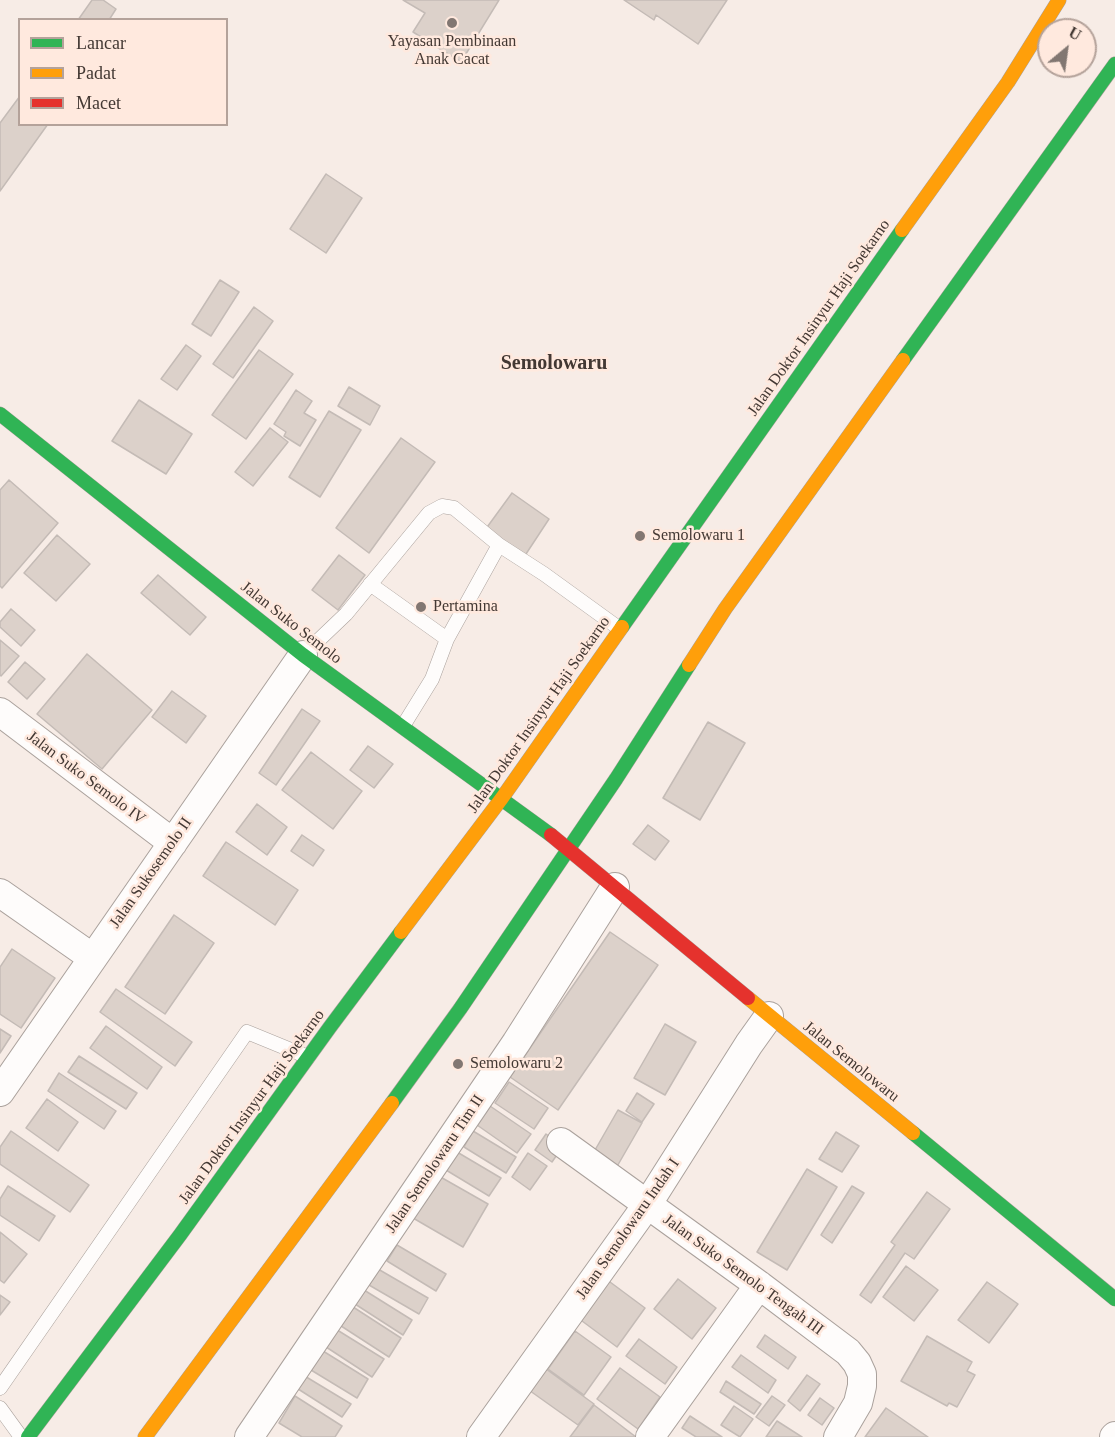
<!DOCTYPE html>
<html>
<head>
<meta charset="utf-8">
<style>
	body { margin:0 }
	#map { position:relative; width:1115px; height:1437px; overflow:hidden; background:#f7ece6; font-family:Georgia,serif }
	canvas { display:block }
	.legend { position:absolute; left:18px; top:18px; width:210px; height:108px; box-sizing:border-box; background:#ffe9de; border:2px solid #b4a29a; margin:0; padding:8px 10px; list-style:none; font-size:18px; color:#433833 }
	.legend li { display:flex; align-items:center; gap:12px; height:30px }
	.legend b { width:30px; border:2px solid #b4a29a }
	.north { position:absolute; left:1037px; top:18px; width:60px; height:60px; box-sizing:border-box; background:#ffe9de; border:2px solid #b4a29a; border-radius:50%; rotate:29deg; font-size:16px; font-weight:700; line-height:24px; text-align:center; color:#433833 }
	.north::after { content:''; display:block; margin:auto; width:21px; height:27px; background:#827772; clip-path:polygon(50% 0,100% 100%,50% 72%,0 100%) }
</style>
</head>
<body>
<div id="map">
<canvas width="1115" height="1437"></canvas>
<ul class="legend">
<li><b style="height:8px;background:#30b455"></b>Lancar</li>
<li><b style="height:8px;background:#ff9f0a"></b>Padat</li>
<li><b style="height:8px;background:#e5322d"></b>Macet</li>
</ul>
<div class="north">U</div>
</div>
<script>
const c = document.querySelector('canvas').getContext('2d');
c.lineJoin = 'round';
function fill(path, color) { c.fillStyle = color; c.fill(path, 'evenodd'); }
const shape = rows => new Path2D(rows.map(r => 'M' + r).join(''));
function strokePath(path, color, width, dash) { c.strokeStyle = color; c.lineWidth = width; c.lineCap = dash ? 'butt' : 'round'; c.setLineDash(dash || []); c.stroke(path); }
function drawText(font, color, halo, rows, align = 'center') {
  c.font = font + ' Georgia,serif'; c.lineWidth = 5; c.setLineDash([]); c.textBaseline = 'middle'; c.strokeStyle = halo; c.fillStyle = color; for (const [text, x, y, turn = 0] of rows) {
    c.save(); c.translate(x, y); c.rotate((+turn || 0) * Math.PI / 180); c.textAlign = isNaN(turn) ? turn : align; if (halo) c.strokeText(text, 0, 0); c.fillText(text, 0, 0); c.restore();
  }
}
const building = shape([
	[92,0,103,0,116,9,109,20,78,20,92,0],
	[403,0,499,0,461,62,413,32,425,13,403,0],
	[624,0,727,0,698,44,656,15,654,20,624,0],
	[20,96,20,124,48,124,0,191,0,123,20,96],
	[326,174,362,198,326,253,290,229,326,174],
	[220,280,239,292,211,336,192,324,220,280],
	[254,307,273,321,233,378,213,364,254,307],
	[186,345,201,356,177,390,161,379,186,345],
	[259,350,293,374,246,439,212,415,259,350],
	[349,387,380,406,370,425,338,406,349,387],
	[296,390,312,401,304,413,316,420,300,446,284,436,286,432,274,424,296,390],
	[139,400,192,434,166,474,112,441,139,400],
	[329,411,361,430,320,497,289,477,329,411],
	[270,428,288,442,253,486,235,472,270,428],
	[401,438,435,462,369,553,336,528,401,438],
	[9,480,58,523,2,588,0,586,0,490,9,480],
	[512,493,549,519,524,557,485,530,512,493],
	[57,535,90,564,56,601,24,573,57,535],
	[339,555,365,575,338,610,312,590,339,555],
	[158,575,206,617,190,635,141,593,158,575],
	[11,609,35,630,21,646,0,627,0,622,11,609],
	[0,640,19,656,1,676,0,675,0,640],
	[87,654,152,710,102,769,37,714,87,654],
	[25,662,45,679,27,699,8,682,25,662],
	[172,691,206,716,186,743,152,717,172,691],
	[302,709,320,721,276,785,259,773,302,709],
	[708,722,745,743,700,820,663,798,708,722],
	[368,746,393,764,374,788,350,770,368,746],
	[311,752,362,791,333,829,282,790,311,752],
	[257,804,287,827,267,855,236,832,257,804],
	[648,825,669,841,655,860,633,844,648,825],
	[302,835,324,850,313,866,291,851,302,835],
	[226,842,298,890,275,925,203,876,226,842],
	[174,915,214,943,165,1014,125,987,174,915],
	[610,932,658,965,558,1110,510,1077,610,932],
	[12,949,55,978,21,1028,0,1014,0,967,12,949],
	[116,989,192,1042,175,1066,100,1012,116,989],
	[665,1024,696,1042,665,1095,634,1078,665,1024],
	[106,1026,162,1067,147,1089,90,1048,106,1026],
	[0,1029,11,1036,0,1053,0,1029],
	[79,1056,137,1093,126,1109,68,1072,79,1056],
	[59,1073,116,1111,104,1129,48,1091,59,1073],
	[509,1082,548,1108,534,1129,495,1103,509,1082],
	[637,1093,654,1104,642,1122,626,1111,637,1093],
	[47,1099,78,1122,58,1151,26,1128,47,1099],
	[490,1106,531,1134,517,1153,477,1125,490,1106],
	[618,1110,642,1123,615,1170,591,1157,618,1110],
	[11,1131,89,1185,70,1212,0,1164,0,1147,11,1131],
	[473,1131,516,1157,506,1173,464,1147,473,1131],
	[836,1132,859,1146,842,1172,819,1159,836,1132],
	[546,1134,563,1146,552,1162,535,1150,546,1134],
	[457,1152,501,1178,489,1196,446,1170,457,1152],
	[528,1153,547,1166,530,1190,512,1177,528,1153],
	[807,1169,837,1187,787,1270,757,1252,807,1169],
	[437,1175,488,1204,463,1247,413,1218,437,1175],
	[8,1186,55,1216,39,1241,0,1215,0,1199,8,1186],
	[852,1186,864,1193,832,1243,821,1235,852,1186],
	[927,1192,950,1209,914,1259,905,1253,871,1303,860,1295,895,1245,891,1242,927,1192],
	[0,1232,27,1254,4,1283,0,1280,0,1232],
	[397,1245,446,1274,436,1291,387,1261,397,1245],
	[906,1266,938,1290,914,1321,883,1297,906,1266],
	[378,1269,428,1298,419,1314,369,1285,378,1269],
	[606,1279,645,1308,617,1347,578,1318,606,1279],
	[678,1279,716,1308,692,1339,654,1309,678,1279],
	[987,1282,1018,1304,989,1343,958,1320,987,1282],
	[364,1290,412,1320,403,1335,355,1304,364,1290],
	[0,1295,10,1302,0,1315,0,1295],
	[350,1305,401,1338,389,1357,338,1324,350,1305],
	[334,1328,384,1359,372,1377,323,1345,334,1328],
	[575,1331,611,1357,584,1395,548,1369,575,1331],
	[765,1335,796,1357,788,1369,757,1347,765,1335],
	[927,1336,972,1362,967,1371,975,1375,957,1407,949,1403,947,1406,901,1381,927,1336],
	[639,1339,677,1367,665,1384,626,1356,639,1339],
	[323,1351,368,1379,357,1398,311,1370,323,1351],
	[741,1355,776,1380,768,1393,732,1367,741,1355],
	[542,1366,594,1404,578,1425,526,1388,542,1366],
	[620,1368,660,1397,638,1429,597,1399,620,1368],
	[303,1375,351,1404,342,1417,295,1387,303,1375],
	[807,1375,820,1384,800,1411,788,1401,807,1375],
	[726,1381,761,1404,754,1414,720,1392,726,1381],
	[295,1396,342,1426,335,1437,302,1437,279,1423,295,1396],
	[772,1396,785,1405,769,1426,756,1417,772,1396],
	[820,1398,834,1408,822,1425,808,1415,820,1398],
	[594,1405,636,1437,570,1437,594,1405],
	[734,1406,753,1419,740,1437,721,1425,734,1406],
	[886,1408,928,1437,865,1437,886,1408],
	[690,1416,722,1437,696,1437,682,1428,690,1416],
	[777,1421,802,1437,766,1437,777,1421]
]);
fill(building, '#dcd1ca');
strokePath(building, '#c4bbb6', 1.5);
const lane = shape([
	[370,584,447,639],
	[303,655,346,614,429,513,442,506,454,508,499,545,544,574,620,629],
	[403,726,432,679,447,639,499,545],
	[0,1388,247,1032,308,1057],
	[0,1408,21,1437]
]);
const street = shape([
	[0,712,173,843],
	[0,893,93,958],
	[0,1092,303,655],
	[561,1142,759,1285,848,1352,857,1363,862,1374,862,1386,858,1403,838,1437],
	[249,1437,516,1043,615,887],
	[481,1437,647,1205,749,1044,769,1016],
	[650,1437,759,1285],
	[1114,1437,1115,1436]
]);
const fast = shape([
	[903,360,1115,64],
	[0,414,303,655,551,835],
	[622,627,902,230],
	[392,1103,460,1009,616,779,689,665],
	[913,1133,1115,1299],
	[28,1437,180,1235,330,1027,401,932]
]);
const slow = shape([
	[902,230,1008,82,1059,0],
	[689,665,725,609,903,360],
	[401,932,502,798,622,627],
	[748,998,913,1133],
	[145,1437,392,1103]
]);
const jam = shape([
	[551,835,748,998]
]);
strokePath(lane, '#aaa19c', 15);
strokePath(street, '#aaa19c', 30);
strokePath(fast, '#aaa19c', 15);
strokePath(slow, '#aaa19c', 15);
strokePath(jam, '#aaa19c', 15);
strokePath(lane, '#fefcfb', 14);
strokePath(street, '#fefcfb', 28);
strokePath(fast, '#30b455', 14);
strokePath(slow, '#ff9f0a', 14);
strokePath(jam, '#e5322d', 14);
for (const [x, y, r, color] of [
	[452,23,6,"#827772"],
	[640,536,6,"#827772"],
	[421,607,6,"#827772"],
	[458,1064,6,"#827772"]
]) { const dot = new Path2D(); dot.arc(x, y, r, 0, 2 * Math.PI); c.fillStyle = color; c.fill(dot); strokePath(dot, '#ffe9de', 2); }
drawText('16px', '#433833', '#ffe9de', [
	["Yayasan Pembinaan",452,42,"center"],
	["Anak Cacat",452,60,"center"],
	["Semolowaru 1",652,536],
	["Pertamina",433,607],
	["Semolowaru 2",470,1064]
], 'left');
drawText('16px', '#433833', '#ffe9de', [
	["Jalan Doktor Insinyur Haji Soekarno",819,318,-55],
	["Jalan Suko Semolo",291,623,38],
	["Jalan Doktor Insinyur Haji Soekarno",539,715,-55],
	["Jalan Suko Semolo IV",86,778,37],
	["Jalan Sukosemolo II",151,873,-55],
	["Jalan Semolowaru",851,1062,39],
	["Jalan Doktor Insinyur Haji Soekarno",252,1107,-54],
	["Jalan Semolowaru Tim II",435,1164,-56],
	["Jalan Semolowaru Indah I",628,1229,-55],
	["Jalan Suko Semolo Tengah III",743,1275,36]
]);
drawText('bold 20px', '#433833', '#ffe9de', [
	["Semolowaru",554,364]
]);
</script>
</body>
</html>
